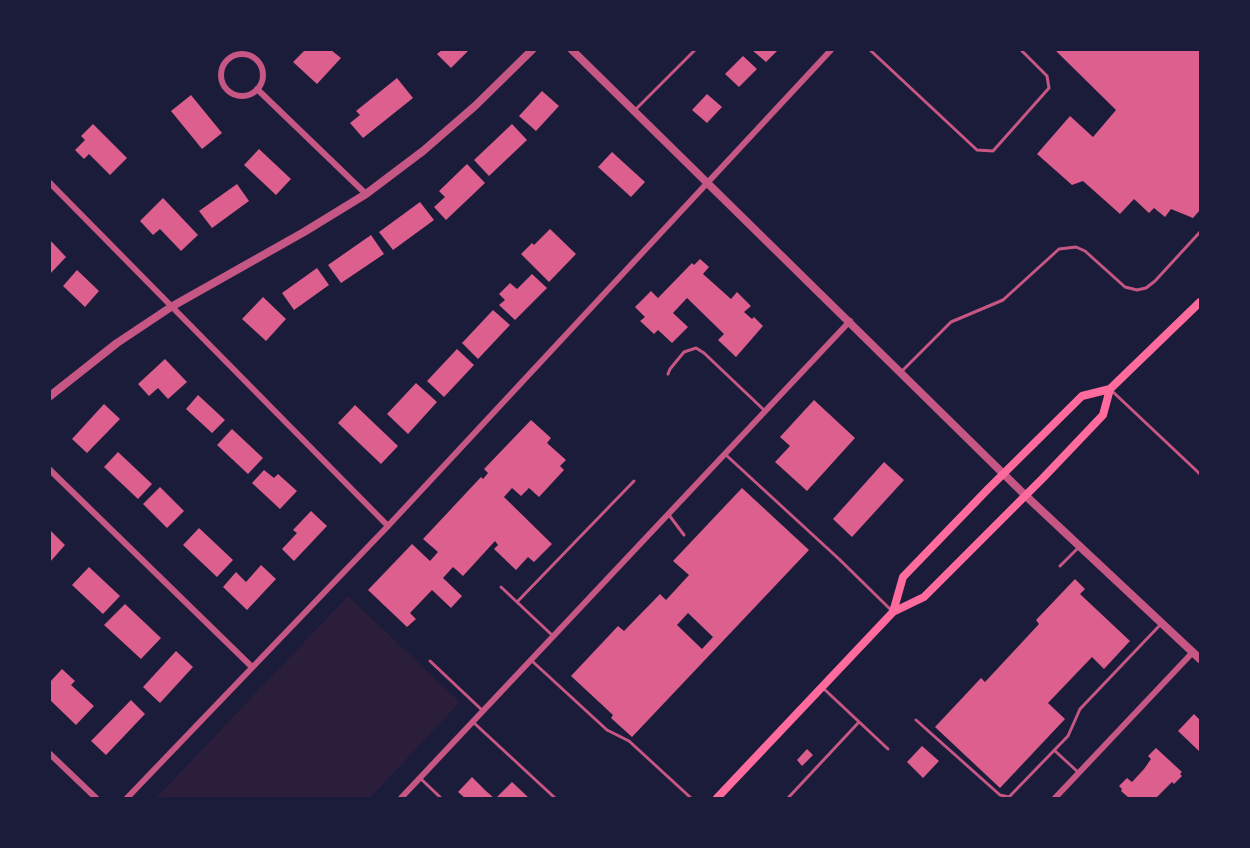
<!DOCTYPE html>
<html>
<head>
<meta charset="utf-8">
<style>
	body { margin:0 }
	#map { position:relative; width:1250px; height:848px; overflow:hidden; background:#1b1b3a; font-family:Figtree,sans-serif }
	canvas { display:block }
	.frame { position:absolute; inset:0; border:51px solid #1b1b3a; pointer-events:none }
</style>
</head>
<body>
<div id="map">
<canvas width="1250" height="848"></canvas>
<div class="frame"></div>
</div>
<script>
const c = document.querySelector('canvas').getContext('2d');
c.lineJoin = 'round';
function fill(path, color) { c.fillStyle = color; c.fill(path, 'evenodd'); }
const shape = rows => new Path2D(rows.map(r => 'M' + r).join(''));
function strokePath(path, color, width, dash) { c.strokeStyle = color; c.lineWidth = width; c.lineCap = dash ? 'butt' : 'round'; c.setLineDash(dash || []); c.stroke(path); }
fill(shape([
	[348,596,460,702,370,798,156,798]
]), '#2a1e3b');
fill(shape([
	[305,50,331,50,341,58,317,84,293,62],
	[442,50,469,50,451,68,437,54],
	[752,50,778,50,766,62],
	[1055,50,1200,50,1200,210,1193,218,1171,209,1165,217,1154,208,1149,213,1134,199,1120,214,1083,181,1072,185,1037,154,1070,116,1093,137,1116,110],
	[743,56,757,69,739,87,725,74],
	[397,78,413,98,363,138,350,123,360,115,356,111],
	[542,91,559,106,536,131,519,116],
	[707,94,722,107,707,123,692,110],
	[191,95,222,133,202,149,171,111],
	[93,124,127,158,110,175,89,154,84,159,75,150,85,140,81,136],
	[512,124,527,140,489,176,474,160],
	[259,149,291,179,276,195,244,165],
	[612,152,645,182,631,197,598,167],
	[467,164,485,183,446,220,434,207,445,197,439,191],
	[237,184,249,201,212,228,199,211],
	[163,198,198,235,181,251,160,229,153,235,140,221],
	[420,202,434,220,393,250,379,232],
	[550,229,576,254,549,282,521,254,532,243,534,245],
	[371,235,384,254,341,283,328,265],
	[50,240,66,257,50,274],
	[700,259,709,267,703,274,731,299,737,292,751,306,744,312,752,319,754,317,763,326,736,357,718,340,724,334,687,298,673,313,688,327,672,343,658,330,654,334,640,321,645,317,635,307,651,291,658,298,692,263,694,265],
	[317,268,329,285,294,310,282,293],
	[77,270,99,291,85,307,63,286],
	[532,274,547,288,515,320,499,305,505,300,499,294,510,283,517,289],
	[263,297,286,319,266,341,242,319],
	[493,310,510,325,478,359,462,343],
	[457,349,474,365,444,397,427,381],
	[165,359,187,382,168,399,158,388,149,396,138,384],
	[416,383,437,402,408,434,387,414],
	[198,395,225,420,212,433,186,409],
	[814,400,855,438,807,491,775,462,790,446,780,437],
	[104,404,120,419,87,453,72,439],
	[355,405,398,446,381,464,338,423],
	[531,420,551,438,547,443,566,460,560,466,564,470,539,497,529,488,521,496,512,488,504,497,552,544,534,562,528,557,516,570,494,549,498,545,495,541,463,576,453,567,443,578,462,596,451,608,432,590,410,613,416,619,407,627,368,590,412,544,430,561,438,552,423,539,481,477,483,479,488,473,484,469],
	[232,429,263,458,248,474,217,445],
	[118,452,152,484,138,499,104,467],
	[884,462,904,480,852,537,833,519],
	[264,470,274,478,278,474,297,491,280,509,252,483],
	[160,487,184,511,167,528,143,504],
	[742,488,809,550,632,737,611,718,613,715,571,676,618,626,624,631,660,594,666,600,689,575,673,561],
	[688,613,713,637,702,649,677,625],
	[311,511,327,526,294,561,282,549,297,533,293,530],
	[199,528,233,560,217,577,183,545],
	[50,530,65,545,50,562],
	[261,565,276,579,247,610,223,587,236,572,246,582],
	[89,567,120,596,103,614,72,585],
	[1075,579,1085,589,1080,594,1130,641,1104,669,1092,657,1048,703,1065,719,1000,788,935,727,981,678,985,682,1039,624,1036,620],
	[125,604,161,638,141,659,104,625],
	[176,651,193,667,160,703,143,687],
	[62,669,75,681,71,685,94,706,76,725,50,700,50,682],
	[131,700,145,714,106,755,91,741],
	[1194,714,1200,720,1200,752,1178,731],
	[922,746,939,761,923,778,907,762],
	[1156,748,1182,772,1180,774,1182,776,1174,784,1172,782,1156,798,1129,798,1121,791,1122,789,1119,786,1127,778,1132,782,1144,769,1151,759,1148,756],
	[807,749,813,755,802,766,797,760],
	[472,777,486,791,494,798,465,798,458,792],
	[512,782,529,798,496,798]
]), '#dd5f8e');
strokePath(shape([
	[870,50,977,150,993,151,1049,88,1047,76,1021,50],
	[636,109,695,50],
	[902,371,951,322,1003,300,1059,249,1076,247,1085,251,1125,287,1137,290,1146,288,1155,281,1200,232],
	[668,374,670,369,684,352,696,348,704,353,764,410],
	[1112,391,1200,474],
	[726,455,839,559,891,610],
	[669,515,684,535],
	[1060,566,1078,548],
	[501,587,553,636],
	[517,602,634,481],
	[430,661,483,711],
	[532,661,607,730,629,741,691,798],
	[823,688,888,749],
	[916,720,1000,795,1009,797,1068,736,1080,709,1161,624],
	[473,722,555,798],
	[1054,750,1079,773],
	[421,779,441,798],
	[788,798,859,722]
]), '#c65784', 3);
strokePath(shape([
	'221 75a21 21 0 1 1 42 0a21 21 0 1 1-42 0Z',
	[257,89,366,194],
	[50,183,388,526],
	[50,470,252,667],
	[50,754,96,798],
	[127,798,388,526,831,50],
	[401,798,850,321],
	[1055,798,1193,652]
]), '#c65784', 6);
strokePath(shape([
	[572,50,1026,496,1200,659],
	[50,396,117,343,171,307,304,232,366,194,423,151,475,106,532,50]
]), '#c65784', 8);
strokePath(shape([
	[893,612,903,577,989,488,1082,396,1110,389],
	[717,798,893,612,924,597,1043,478,1103,415,1110,389,1200,302]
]), '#ff6b9d', 8);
</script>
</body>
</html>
